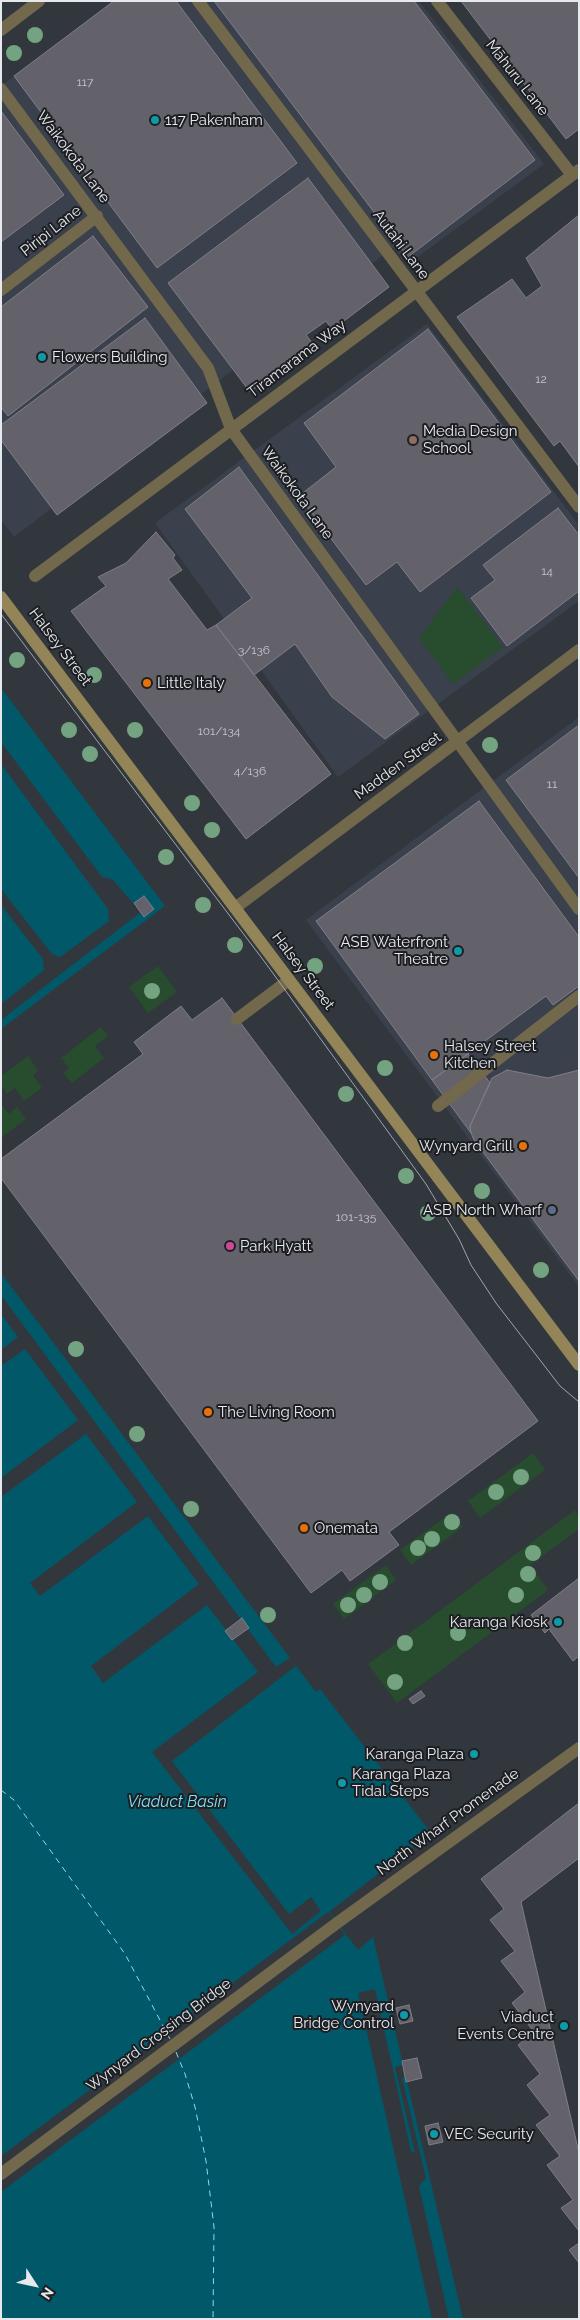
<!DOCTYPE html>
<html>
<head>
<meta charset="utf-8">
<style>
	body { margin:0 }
	#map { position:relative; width:580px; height:2320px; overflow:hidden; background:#32373e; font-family:Raleway,sans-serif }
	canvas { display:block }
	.frame { position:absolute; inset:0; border:2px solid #e6e9ee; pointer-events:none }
	.north { position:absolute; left:10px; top:2260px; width:50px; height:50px; -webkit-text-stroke:4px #1c1e21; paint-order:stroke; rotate:125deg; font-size:14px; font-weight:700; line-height:20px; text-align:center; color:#e6e9ee }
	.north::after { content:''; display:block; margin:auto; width:18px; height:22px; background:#e6e9ee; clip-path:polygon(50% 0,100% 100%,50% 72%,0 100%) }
</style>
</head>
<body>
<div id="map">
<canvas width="580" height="2320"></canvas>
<div class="frame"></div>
<div class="north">N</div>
</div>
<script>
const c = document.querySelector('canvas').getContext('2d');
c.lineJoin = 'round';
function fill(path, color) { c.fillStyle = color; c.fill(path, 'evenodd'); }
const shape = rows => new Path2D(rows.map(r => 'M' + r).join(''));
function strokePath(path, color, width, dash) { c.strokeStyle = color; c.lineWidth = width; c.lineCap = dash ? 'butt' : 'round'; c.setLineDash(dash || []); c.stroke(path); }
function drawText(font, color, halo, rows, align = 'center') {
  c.font = font + ' Raleway,sans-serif'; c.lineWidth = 4; c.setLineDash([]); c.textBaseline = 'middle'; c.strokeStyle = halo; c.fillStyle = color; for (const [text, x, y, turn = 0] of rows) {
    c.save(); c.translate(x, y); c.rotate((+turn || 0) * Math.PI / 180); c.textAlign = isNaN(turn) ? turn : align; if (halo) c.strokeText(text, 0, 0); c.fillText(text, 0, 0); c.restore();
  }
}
fill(shape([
	[112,1,419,1,544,164,408,264,394,247,14,537,1,520,1,86],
	[427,324,579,525,579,601,338,777,155,523],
	[579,717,579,1287,306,920]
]), '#3a414d');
fill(shape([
	[457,587,503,647,453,684,419,638],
	[158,966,177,992,148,1013,129,987],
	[101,1027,108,1036,95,1046,104,1058,72,1083,63,1073,69,1068,61,1058],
	[28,1056,38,1071,33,1075,42,1088,24,1101,15,1088,7,1094,1,1086,1,1076],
	[1,1104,9,1114,17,1107,26,1119,1,1138],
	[533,1453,545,1470,480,1518,468,1501],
	[575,1510,579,1516,579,1529,530,1565,548,1590,397,1703,368,1664],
	[452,1512,463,1527,411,1565,400,1550],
	[386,1565,396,1580,344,1619,333,1604]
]), '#274c2e');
fill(shape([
	[1,688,165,906,1,1029],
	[1,1273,290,1658,316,1692,320,1689,431,1833,329,1912,358,1950,373,1937,463,2319,1,2319]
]), '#015869');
fill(shape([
	[1,742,102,877,112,879,141,912,1,1020,1,1004,44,970,43,959,1,905,1,889,52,954,60,957,109,921,108,909,1,764],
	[1,1295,276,1667,290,1658,296,1666,172,1761,289,1914,311,1897,321,1911,292,1934,152,1752,258,1672,207,1605,103,1683,91,1666,199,1584,148,1516,40,1596,30,1583,137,1502,86,1434,1,1497,1,1478,78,1420,25,1349,1,1366,1,1350,18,1337,1,1314],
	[328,1912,345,1935,1,2192,1,2156],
	[375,1989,411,2151,415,2153,395,2067,403,2065,405,2076,402,2078,426,2178,419,2186,449,2319,432,2319,358,1993]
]), '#32373e');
strokePath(shape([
	[1,1790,14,1800,125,1954,170,2039],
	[176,2052,185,2074,195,2107,206,2161,214,2227,213,2319]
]), '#7de0fa', 1, [6, 5]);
const building = shape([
	[114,1,176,1,297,163,157,268,14,76,114,1],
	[214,1,414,1,535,160,408,257,214,1],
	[461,1,579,1,579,129,566,139,461,1],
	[1,111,64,195,1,242,1,111],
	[308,178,389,287,332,330,326,321,306,335,313,344,250,392,168,283,308,178],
	[579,215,579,467,560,441,554,446,457,317,512,279,526,298,542,286,526,258,579,215],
	[93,236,148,307,8,416,1,407,1,307,93,236],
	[145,318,207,403,57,515,1,440,1,425,145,318],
	[428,329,551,492,420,592,397,562,366,585,299,496,336,467,304,423,428,329],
	[239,467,419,714,385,739,332,697,295,644,254,675,216,625,252,598,185,509,239,467],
	[558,508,579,535,579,591,507,646,471,598,495,580,483,565,558,508],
	[156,532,175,555,173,558,182,570,168,579,207,630,216,625,331,774,246,839,71,611,106,586,98,577,126,563,156,532],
	[579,725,579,878,506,780,579,725],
	[479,801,579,937,579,986,553,1005,546,996,432,1080,316,921,479,801],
	[144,896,154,909,144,917,134,903,144,896],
	[222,998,538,1421,389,1532,399,1545,350,1581,342,1570,311,1593,1,1178,1,1159,143,1054,134,1042,181,1006,192,1020,222,998],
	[468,1054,490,1083,470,1126,471,1133,432,1080,468,1054],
	[507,1070,548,1078,579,1070,579,1281,474,1140,471,1133,470,1126,492,1078,507,1070],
	[579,1578,579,1656,573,1661,549,1629,545,1633,531,1615,579,1578],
	[242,1618,249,1628,232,1640,225,1631,242,1618],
	[421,1691,425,1696,413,1704,409,1699,421,1691],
	[579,1803,579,2231,561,2208,573,2200,547,2165,560,2156,536,2125,550,2115,527,2085,540,2074,518,2045,534,2032,512,2003,525,1992,501,1961,515,1951,490,1920,504,1909,481,1879,579,1803],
	[579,1858,579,2153,521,1902,579,1858],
	[409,2005,413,2021,400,2024,396,2008,409,2005],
	[417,2058,422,2078,406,2082,402,2061,417,2058],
	[438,2123,443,2142,429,2145,425,2126,438,2123],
	[579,2243,579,2263,569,2250,579,2243]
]);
fill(building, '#63626b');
strokePath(building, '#7f7e88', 1);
strokePath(shape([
	[237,1019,289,980]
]), '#72694d', 12);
strokePath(shape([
	[198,1,579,507],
	[437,1,572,175],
	[1,30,39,1],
	[1,89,208,368,231,429,579,909],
	[1,290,97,216],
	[35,576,579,170],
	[235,908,579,650],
	[438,1106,579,996],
	[1,2174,337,1923,579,1748]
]), '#72694d', 12);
strokePath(shape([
	[1,597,579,1365]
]), '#938558', 12);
strokePath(shape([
	[1,614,264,961,426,1184,459,1239,471,1265,496,1303,560,1386,579,1402]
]), '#a1a5ab', 1);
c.fillStyle = '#73a380';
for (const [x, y] of [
	[35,35],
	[14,53],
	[17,660],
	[94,675],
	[69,730],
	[135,730],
	[490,745],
	[90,754],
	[192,803],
	[212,830],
	[166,857],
	[203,905],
	[235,945],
	[315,966],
	[152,991],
	[385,1068],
	[346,1094],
	[406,1176],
	[482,1191],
	[428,1213],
	[541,1270],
	[76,1349],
	[137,1434],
	[521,1477],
	[496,1492],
	[191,1509],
	[452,1522],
	[432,1539],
	[418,1548],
	[533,1553],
	[528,1574],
	[380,1582],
	[364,1595],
	[516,1595],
	[348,1605],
	[268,1615],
	[458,1633],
	[405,1643],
	[395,1682]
]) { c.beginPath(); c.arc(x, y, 8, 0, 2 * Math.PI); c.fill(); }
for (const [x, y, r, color] of [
	[155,120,5,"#0f9aa8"],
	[42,357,5,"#0f9aa8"],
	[413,440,5,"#8d6e63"],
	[147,683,5,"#e8710a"],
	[458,951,5,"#0f9aa8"],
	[434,1055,5,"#e8710a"],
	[523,1146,5,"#e8710a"],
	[552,1210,5,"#5c6f8a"],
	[230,1246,5,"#d1479c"],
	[208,1412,5,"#e8710a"],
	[304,1528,5,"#e8710a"],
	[558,1622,5,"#0f9aa8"],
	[474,1754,5,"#0f9aa8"],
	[342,1783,5,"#0f9aa8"],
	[404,2015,5,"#0f9aa8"],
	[564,2026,5,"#0f9aa8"],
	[434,2134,5,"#0f9aa8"]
]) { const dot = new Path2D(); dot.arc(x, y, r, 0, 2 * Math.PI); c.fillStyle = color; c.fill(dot); strokePath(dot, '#1c1e21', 2); }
drawText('12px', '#c5c7cd', null, [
	["117",85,82],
	["12",541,379],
	["14",547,571],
	["3/136",254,650],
	["101/134",219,731],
	["4/136",250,771],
	["11",552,784],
	["101-135",356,1217]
]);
drawText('15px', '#e6e9ee', '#1c1e21', [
	["Māhuru Lane",517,78,52],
	["Waikokota Lane",73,157,53],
	["Piripi Lane",51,231,-38],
	["Autahi Lane",401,245,53],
	["Tīramarama Way",297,359,-37],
	["Waikokota Lane",297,493,54],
	["Halsey Street",60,647,53],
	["Madden Street",398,766,-36],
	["Halsey Street",303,971,53],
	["North Wharf Promenade",448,1822,-36],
	["Wynyard Crossing Bridge",159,2035,-37]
]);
drawText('15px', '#e6e9ee', '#1c1e21', [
	["117 Pakenham",165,120],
	["Flowers Building",52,357],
	["Media Design",423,431],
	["School",423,448],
	["Little Italy",157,683],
	["ASB Waterfront",448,942,"right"],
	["Theatre",448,959,"right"],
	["Halsey Street",444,1046],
	["Kitchen",444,1063],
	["Wynyard Grill",513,1146,"right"],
	["ASB North Wharf",542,1210,"right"],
	["Park Hyatt",240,1246],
	["The Living Room",218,1412],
	["Onemata",314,1528],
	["Karanga Kiosk",548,1622,"right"],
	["Karanga Plaza",464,1754,"right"],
	["Karanga Plaza",352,1774],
	["Tidal Steps",352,1791],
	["Wynyard",394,2006,"right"],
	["Bridge Control",394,2023,"right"],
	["Viaduct",554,2017,"right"],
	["Events Centre",554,2034,"right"],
	["VEC Security",444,2134]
], 'left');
drawText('italic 16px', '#7de0fa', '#1c1e21', [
	["Viaduct Basin",177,1802]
]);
</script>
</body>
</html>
